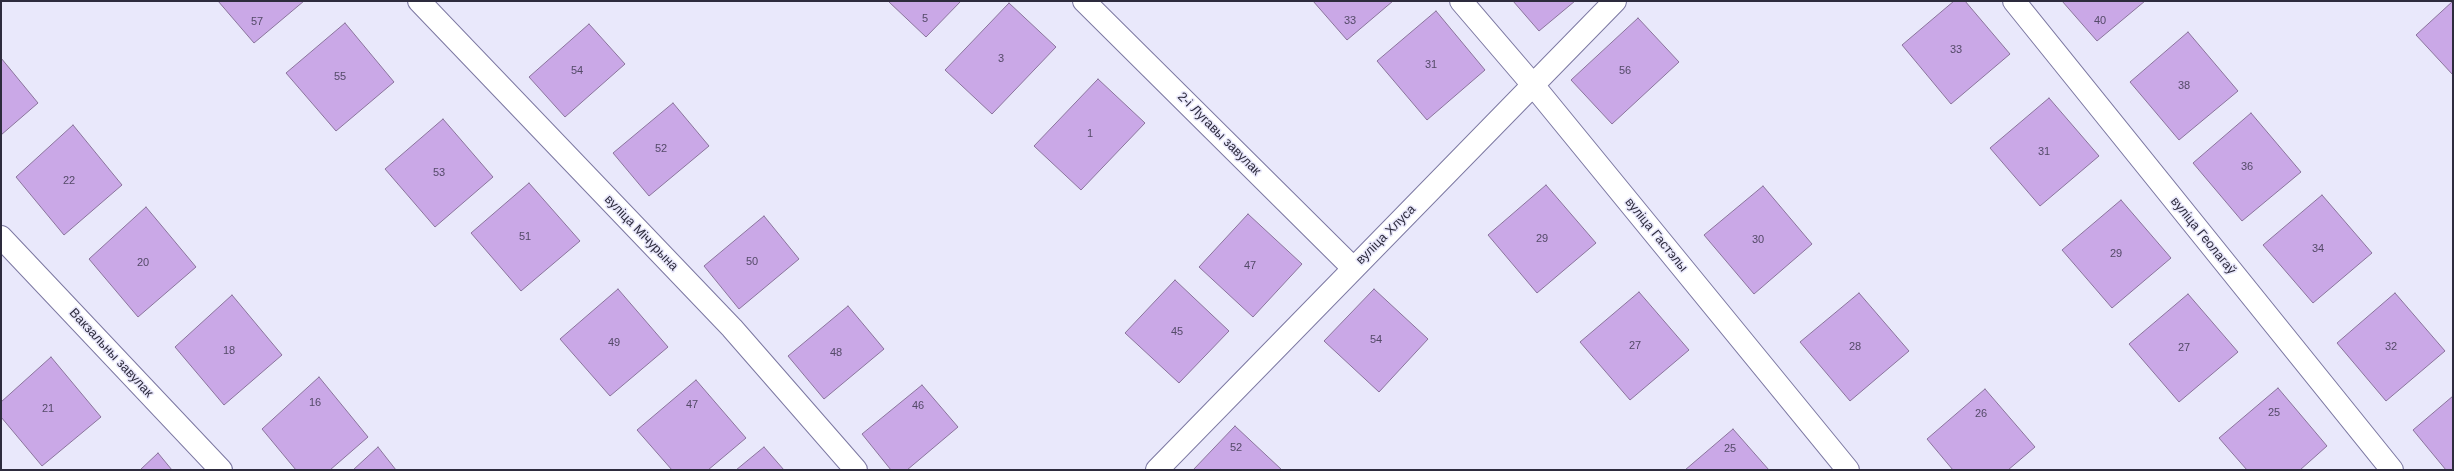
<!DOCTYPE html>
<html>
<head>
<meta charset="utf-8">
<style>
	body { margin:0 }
	#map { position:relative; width:2454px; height:471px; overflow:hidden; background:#e9e8fb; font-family:Arial,sans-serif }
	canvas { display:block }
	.frame { position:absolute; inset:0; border:2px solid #2d2b3d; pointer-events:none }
</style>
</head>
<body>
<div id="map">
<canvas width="2454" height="471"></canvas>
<div class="frame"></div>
</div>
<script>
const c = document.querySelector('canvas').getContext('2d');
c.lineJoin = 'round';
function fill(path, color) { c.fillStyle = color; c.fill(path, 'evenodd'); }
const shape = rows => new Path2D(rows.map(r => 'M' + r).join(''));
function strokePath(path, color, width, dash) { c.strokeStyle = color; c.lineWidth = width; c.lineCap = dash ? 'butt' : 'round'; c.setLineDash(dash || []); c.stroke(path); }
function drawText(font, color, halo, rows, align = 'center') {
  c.font = font + ' Arial,sans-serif'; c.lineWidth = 3; c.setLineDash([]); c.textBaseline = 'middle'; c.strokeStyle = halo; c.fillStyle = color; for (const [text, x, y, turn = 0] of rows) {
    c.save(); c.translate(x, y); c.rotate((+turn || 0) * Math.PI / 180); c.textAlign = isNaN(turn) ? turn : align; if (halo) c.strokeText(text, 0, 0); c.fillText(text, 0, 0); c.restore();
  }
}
const building = shape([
	[218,1,304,1,254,43,218,1],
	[888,1,961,1,926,37,888,1],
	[1313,1,1393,1,1347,40,1313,1],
	[1513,1,1575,1,1539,31,1513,1],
	[1954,1,1965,1,2010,54,1951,104,1902,45,1954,1],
	[2062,1,2145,1,2097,41,2062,1],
	[2453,1,2453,75,2416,35,2453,1],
	[1009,3,1056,47,992,114,945,70,1009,3],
	[1436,11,1485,70,1427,120,1377,61,1436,11],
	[1638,18,1679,62,1612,124,1571,80,1638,18],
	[345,23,394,82,336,131,286,73,345,23],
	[589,24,625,64,565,117,529,77,589,24],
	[2188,32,2238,91,2179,140,2130,82,2188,32],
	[1,58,38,103,1,135,1,58],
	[1098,79,1145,123,1081,190,1034,146,1098,79],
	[2049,98,2099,156,2040,206,1990,148,2049,98],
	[673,103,709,146,649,196,613,153,673,103],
	[2251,113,2301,172,2242,221,2193,163,2251,113],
	[443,119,493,177,435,227,385,169,443,119],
	[73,125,122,185,64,235,16,177,73,125],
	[529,183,580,241,521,291,471,233,529,183],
	[1546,185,1596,243,1537,293,1488,235,1546,185],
	[1763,186,1812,244,1754,294,1704,235,1763,186],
	[2322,195,2372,253,2313,303,2263,245,2322,195],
	[2121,200,2171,258,2112,308,2062,250,2121,200],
	[146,207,196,267,138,317,89,259,146,207],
	[1248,214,1302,264,1253,317,1199,267,1248,214],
	[764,216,799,259,739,309,704,266,764,216],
	[1175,280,1229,331,1179,383,1125,333,1175,280],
	[618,289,668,347,610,396,560,339,618,289],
	[1374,289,1428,339,1379,392,1324,341,1374,289],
	[1639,292,1689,350,1630,400,1580,342,1639,292],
	[1859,293,1909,351,1850,401,1800,342,1859,293],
	[2395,293,2445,351,2386,401,2337,343,2395,293],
	[2188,294,2238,352,2179,402,2129,344,2188,294],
	[232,295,282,355,224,405,175,347,232,295],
	[848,306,884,349,824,399,788,356,848,306],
	[51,357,101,417,42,466,1,417,1,402,51,357],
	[319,377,368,437,330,470,296,470,262,429,319,377],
	[696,380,746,438,708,470,672,470,637,430,696,380],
	[922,385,958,427,907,470,891,470,862,434,922,385],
	[2278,388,2327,446,2300,470,2247,470,2219,438,2278,388],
	[1985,389,2035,447,2008,470,1953,470,1927,439,1985,389],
	[2453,396,2453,470,2446,470,2413,430,2453,396],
	[1235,426,1282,470,1193,470,1235,426],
	[1733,429,1769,470,1685,470,1733,429],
	[378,447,396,470,353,470,378,447],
	[764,447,784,470,736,470,764,447],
	[158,453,172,470,140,470,158,453]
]);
fill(building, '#caa8e7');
strokePath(building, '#8a749c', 1);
const street = shape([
	[419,1,732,328,856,470],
	[1084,1,1353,268],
	[1461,1,1533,85,1848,470],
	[2014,1,2392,470],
	[1,237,221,470],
	[1157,470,1615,1]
]);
strokePath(street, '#7b77a1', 24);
strokePath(street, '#fff', 22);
drawText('11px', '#544a68', null, [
	["5",925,19],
	["33",1350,21],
	["40",2100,21],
	["57",257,22],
	["33",1956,50],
	["3",1001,59],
	["31",1431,65],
	["54",577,71],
	["56",1625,71],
	["55",340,77],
	["38",2184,86],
	["1",1090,134],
	["52",661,149],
	["31",2044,152],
	["36",2247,167],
	["53",439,173],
	["22",69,181],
	["51",525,237],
	["29",1542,239],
	["30",1758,240],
	["34",2318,249],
	["29",2116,254],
	["50",752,262],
	["20",143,263],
	["47",1250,266],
	["45",1177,332],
	["54",1376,340],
	["49",614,343],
	["27",1635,346],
	["28",1855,347],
	["32",2391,347],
	["27",2184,348],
	["18",229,351],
	["48",836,353],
	["16",315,403],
	["47",692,405],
	["46",918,406],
	["21",48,409],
	["25",2274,413],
	["26",1981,414],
	["52",1236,448],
	["25",1730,449]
]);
drawText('13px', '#2d2b3d', '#e9e8fb', [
	["2-і Лугавы завулак",1219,134,45],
	["вуліца Мічурына",641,233,46],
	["вуліца Хлуса",1386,235,-45],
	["вуліца Гастэлы",1656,235,51],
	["вуліца Геолагаў",2203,236,51],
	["Вакзальны завулак",111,353,47]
]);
</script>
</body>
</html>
